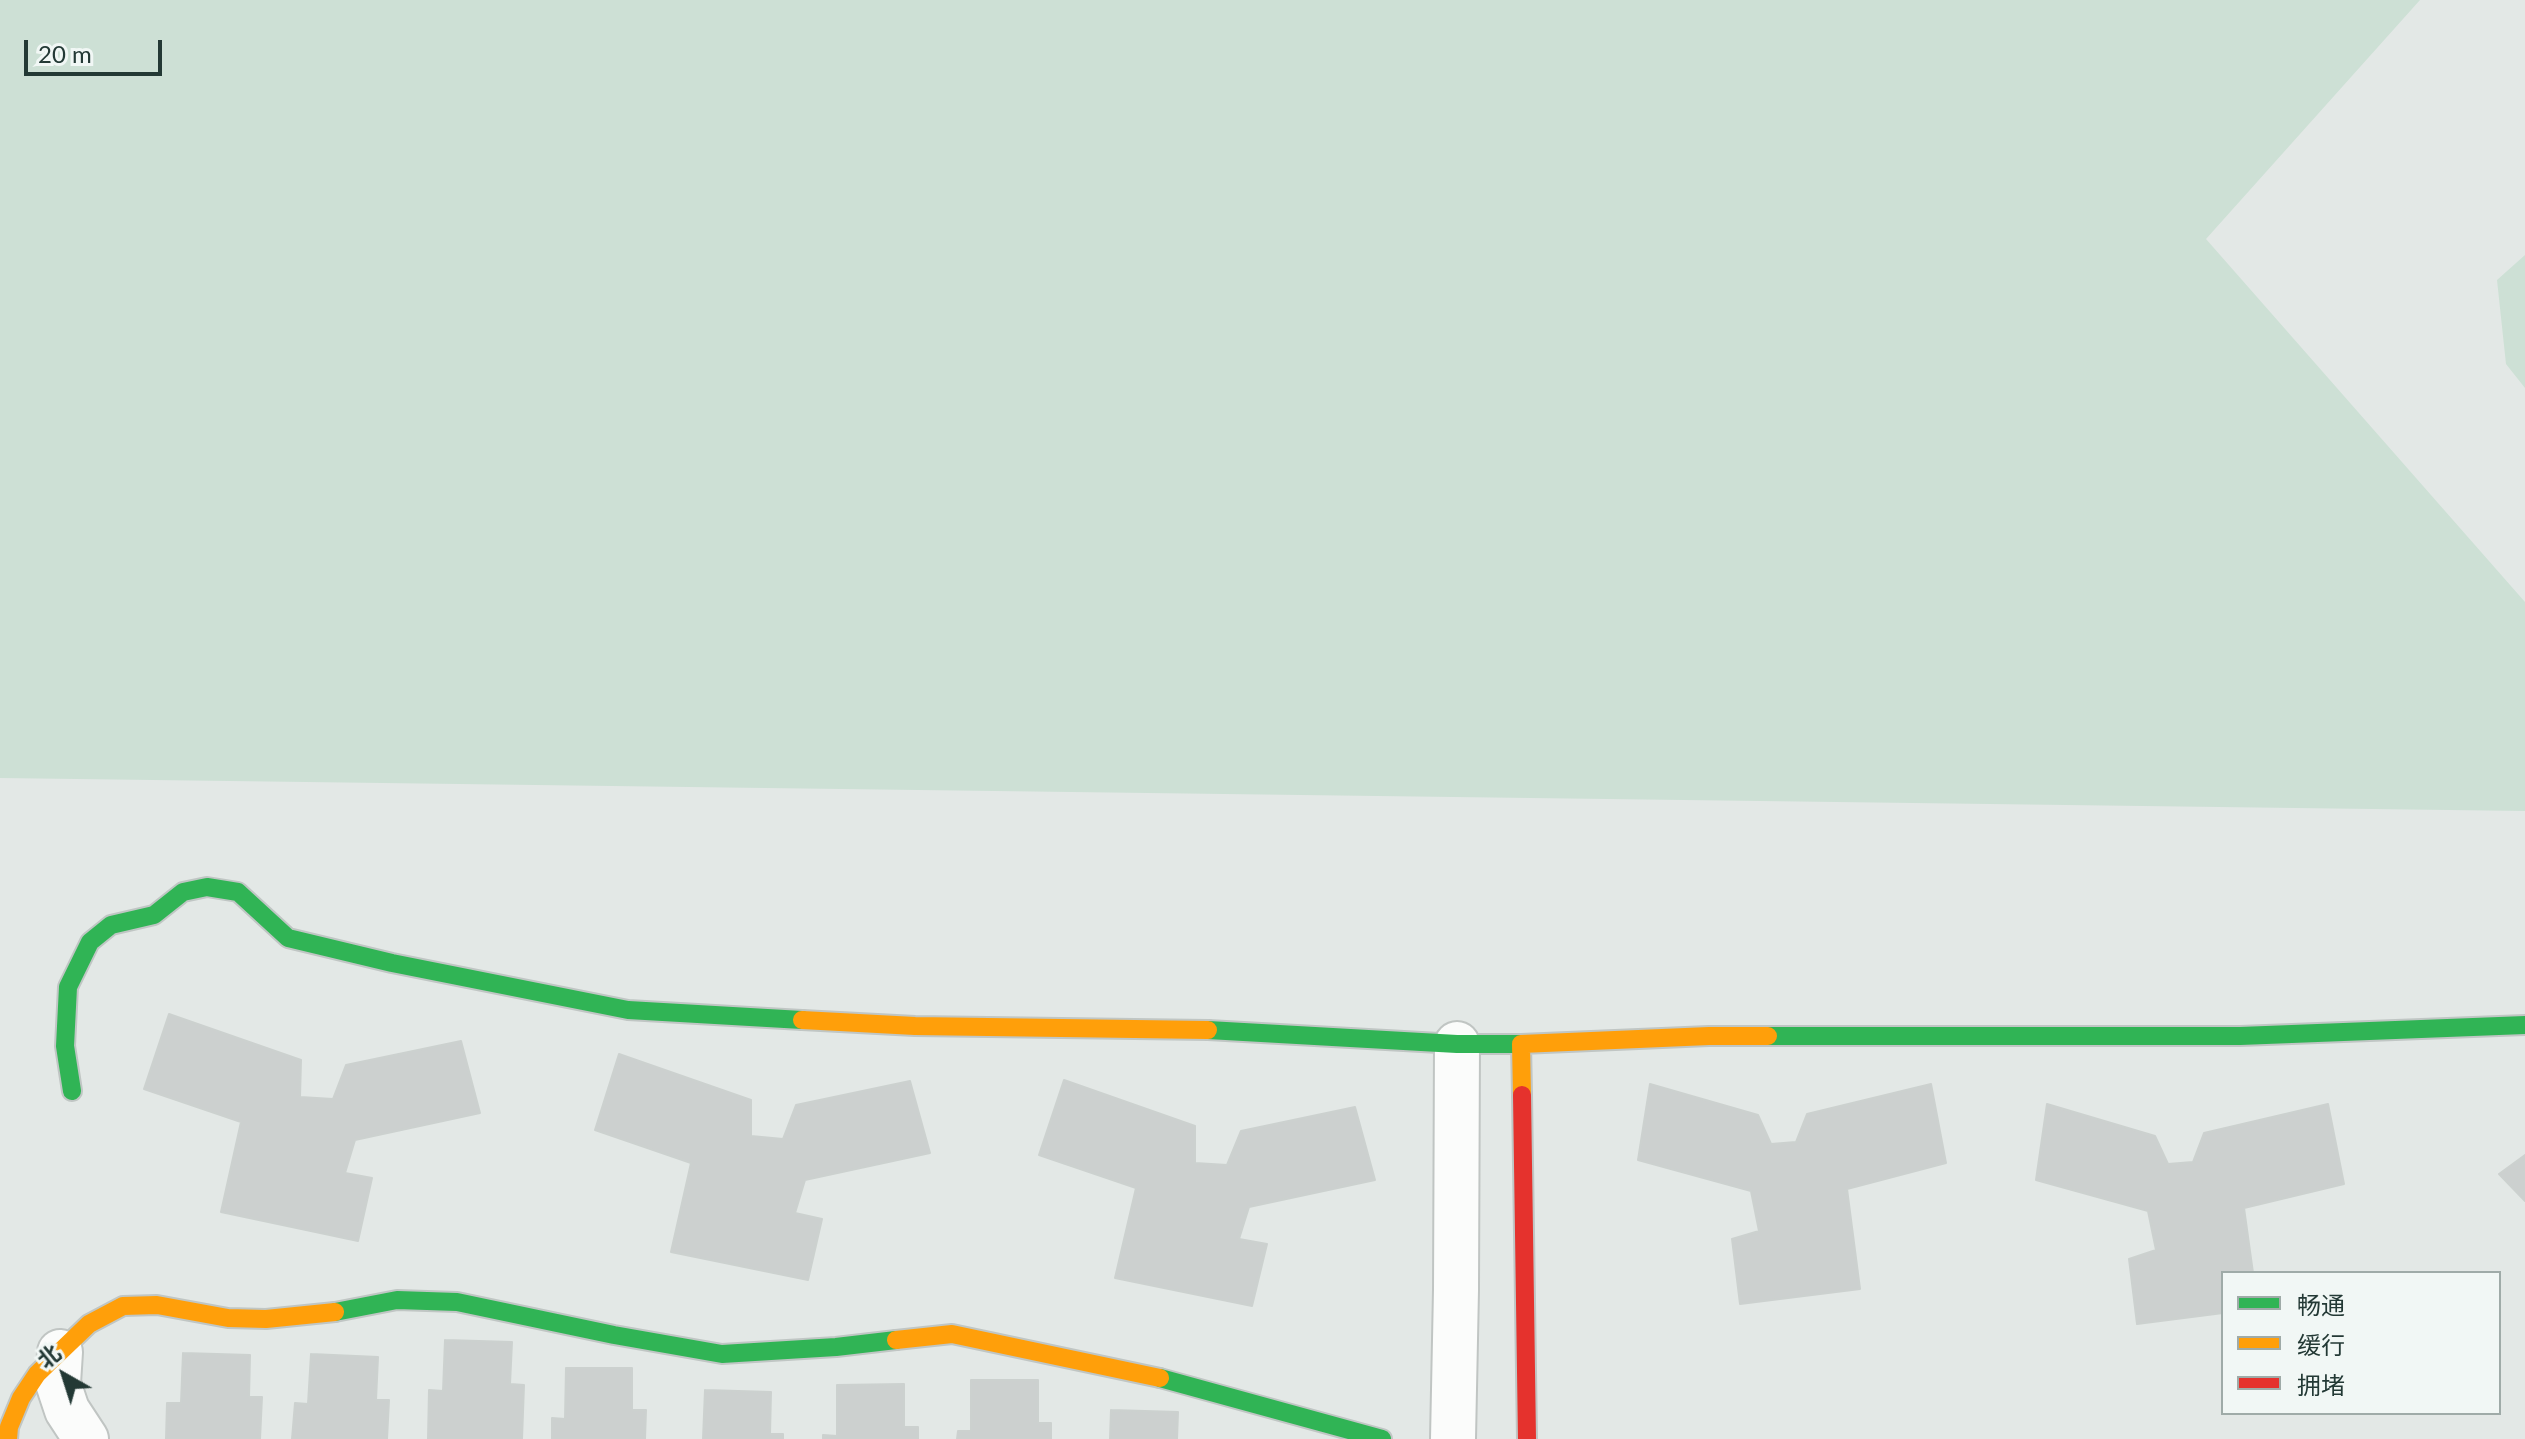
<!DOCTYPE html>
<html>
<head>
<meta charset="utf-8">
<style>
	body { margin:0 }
	#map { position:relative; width:2525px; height:1439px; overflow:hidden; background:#e3e8e6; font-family:Lato,"Noto Sans SC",sans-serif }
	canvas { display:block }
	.legend { position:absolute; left:2221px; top:1271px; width:280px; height:144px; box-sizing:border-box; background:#f1f7f5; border:2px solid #9faba8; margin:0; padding:10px 14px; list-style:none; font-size:24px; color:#233935 }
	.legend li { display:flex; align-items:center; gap:16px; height:40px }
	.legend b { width:40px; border:2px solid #9faba8 }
	.north { position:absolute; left:24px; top:1335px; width:80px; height:80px; -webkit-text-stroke:6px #f1f7f5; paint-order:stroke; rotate:321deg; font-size:22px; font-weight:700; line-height:32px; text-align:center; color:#233935 }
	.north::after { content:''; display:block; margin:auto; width:28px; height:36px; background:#233935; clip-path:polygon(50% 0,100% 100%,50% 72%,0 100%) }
	.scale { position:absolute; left:24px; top:40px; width:138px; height:36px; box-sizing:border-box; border:4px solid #233935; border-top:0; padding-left:10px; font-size:24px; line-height:28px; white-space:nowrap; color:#233935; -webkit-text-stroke:6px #f1f7f5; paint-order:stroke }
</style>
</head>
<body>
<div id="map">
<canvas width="2525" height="1439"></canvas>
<ul class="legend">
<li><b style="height:10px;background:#30b455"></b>畅通</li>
<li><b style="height:10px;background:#ff9f0a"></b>缓行</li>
<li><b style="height:10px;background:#e5322d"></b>拥堵</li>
</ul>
<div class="north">北</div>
<div class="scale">20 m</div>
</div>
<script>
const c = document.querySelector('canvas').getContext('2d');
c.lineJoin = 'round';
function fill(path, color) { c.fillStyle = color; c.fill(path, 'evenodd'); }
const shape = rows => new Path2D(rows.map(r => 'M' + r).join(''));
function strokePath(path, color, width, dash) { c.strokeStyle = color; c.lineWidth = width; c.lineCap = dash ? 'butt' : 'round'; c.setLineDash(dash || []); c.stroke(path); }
fill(shape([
	[0,0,2420,0,2206,239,2525,602,2525,811,0,778],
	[2525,255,2525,388,2506,364,2497,280]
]), '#cde0d5');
const building = shape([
	[169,1014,301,1060,300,1097,333,1099,346,1065,461,1041,480,1113,355,1140,345,1173,372,1178,358,1241,221,1212,241,1122,144,1089,169,1014],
	[619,1054,751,1100,751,1136,783,1139,796,1105,910,1081,930,1153,805,1180,795,1213,822,1219,808,1280,671,1252,691,1163,595,1130,619,1054],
	[1064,1080,1195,1126,1195,1163,1227,1165,1241,1131,1355,1107,1375,1180,1249,1207,1239,1239,1267,1244,1252,1306,1115,1278,1136,1188,1039,1155,1064,1080],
	[1650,1084,1758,1115,1771,1144,1796,1142,1807,1114,1931,1084,1946,1163,1847,1189,1860,1289,1740,1304,1732,1239,1759,1231,1751,1191,1638,1160,1650,1084],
	[2047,1104,2155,1136,2168,1164,2193,1162,2204,1133,2328,1104,2344,1184,2244,1208,2253,1273,2223,1273,2223,1313,2137,1324,2129,1259,2156,1250,2148,1211,2036,1180,2047,1104],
	[2525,1155,2525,1201,2499,1174,2525,1155],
	[445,1340,512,1342,510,1384,524,1385,522,1439,428,1439,429,1390,443,1391,445,1340],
	[183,1353,250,1355,249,1397,262,1397,260,1439,166,1439,167,1403,181,1403,183,1353],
	[311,1354,378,1357,376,1400,389,1400,387,1439,292,1439,295,1403,308,1404,311,1354],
	[566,1368,632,1368,632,1410,646,1410,645,1439,552,1439,552,1418,565,1419,566,1368],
	[971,1380,1038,1380,1038,1423,1051,1423,1051,1439,957,1439,958,1431,971,1431,971,1380],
	[904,1384,904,1427,918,1427,918,1439,823,1439,823,1435,837,1436,837,1385,904,1384],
	[705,1390,771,1392,770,1434,783,1434,783,1439,703,1439,705,1390],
	[1111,1410,1178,1412,1177,1439,1110,1439,1111,1410]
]);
fill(building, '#ccd0cf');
strokePath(building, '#ccd1cf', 2);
const street = shape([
	[60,1352,58,1383,67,1410,86,1439],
	[1453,1439,1456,1290,1457,1044]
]);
const fast = shape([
	[1208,1030,1457,1044,1521,1044],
	[1768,1036,2240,1036,2525,1025],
	[72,1091,65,1046,68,987,90,942,111,925,154,915,183,892,207,887,238,892,288,938,392,963,628,1010,802,1020],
	[335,1312,397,1300,457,1302,614,1335,722,1354,836,1347,896,1340],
	[1160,1378,1382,1439]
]);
const slow = shape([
	[802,1020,915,1026,1208,1030],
	[1522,1095,1521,1044,1709,1036,1768,1036],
	[896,1340,952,1334,1160,1378],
	[8,1439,9,1427,21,1398,37,1374,89,1324,123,1306,157,1305,228,1318,266,1319,335,1312]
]);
const jam = shape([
	[1522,1095,1527,1439]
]);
strokePath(street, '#c0c5c3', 48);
strokePath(fast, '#c0c6c4', 22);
strokePath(slow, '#c0c6c4', 22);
strokePath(jam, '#c0c6c4', 22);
strokePath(street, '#fbfcfb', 44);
strokePath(fast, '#30b455', 18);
strokePath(slow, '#ff9f0a', 18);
strokePath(jam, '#e5322d', 18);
</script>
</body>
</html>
